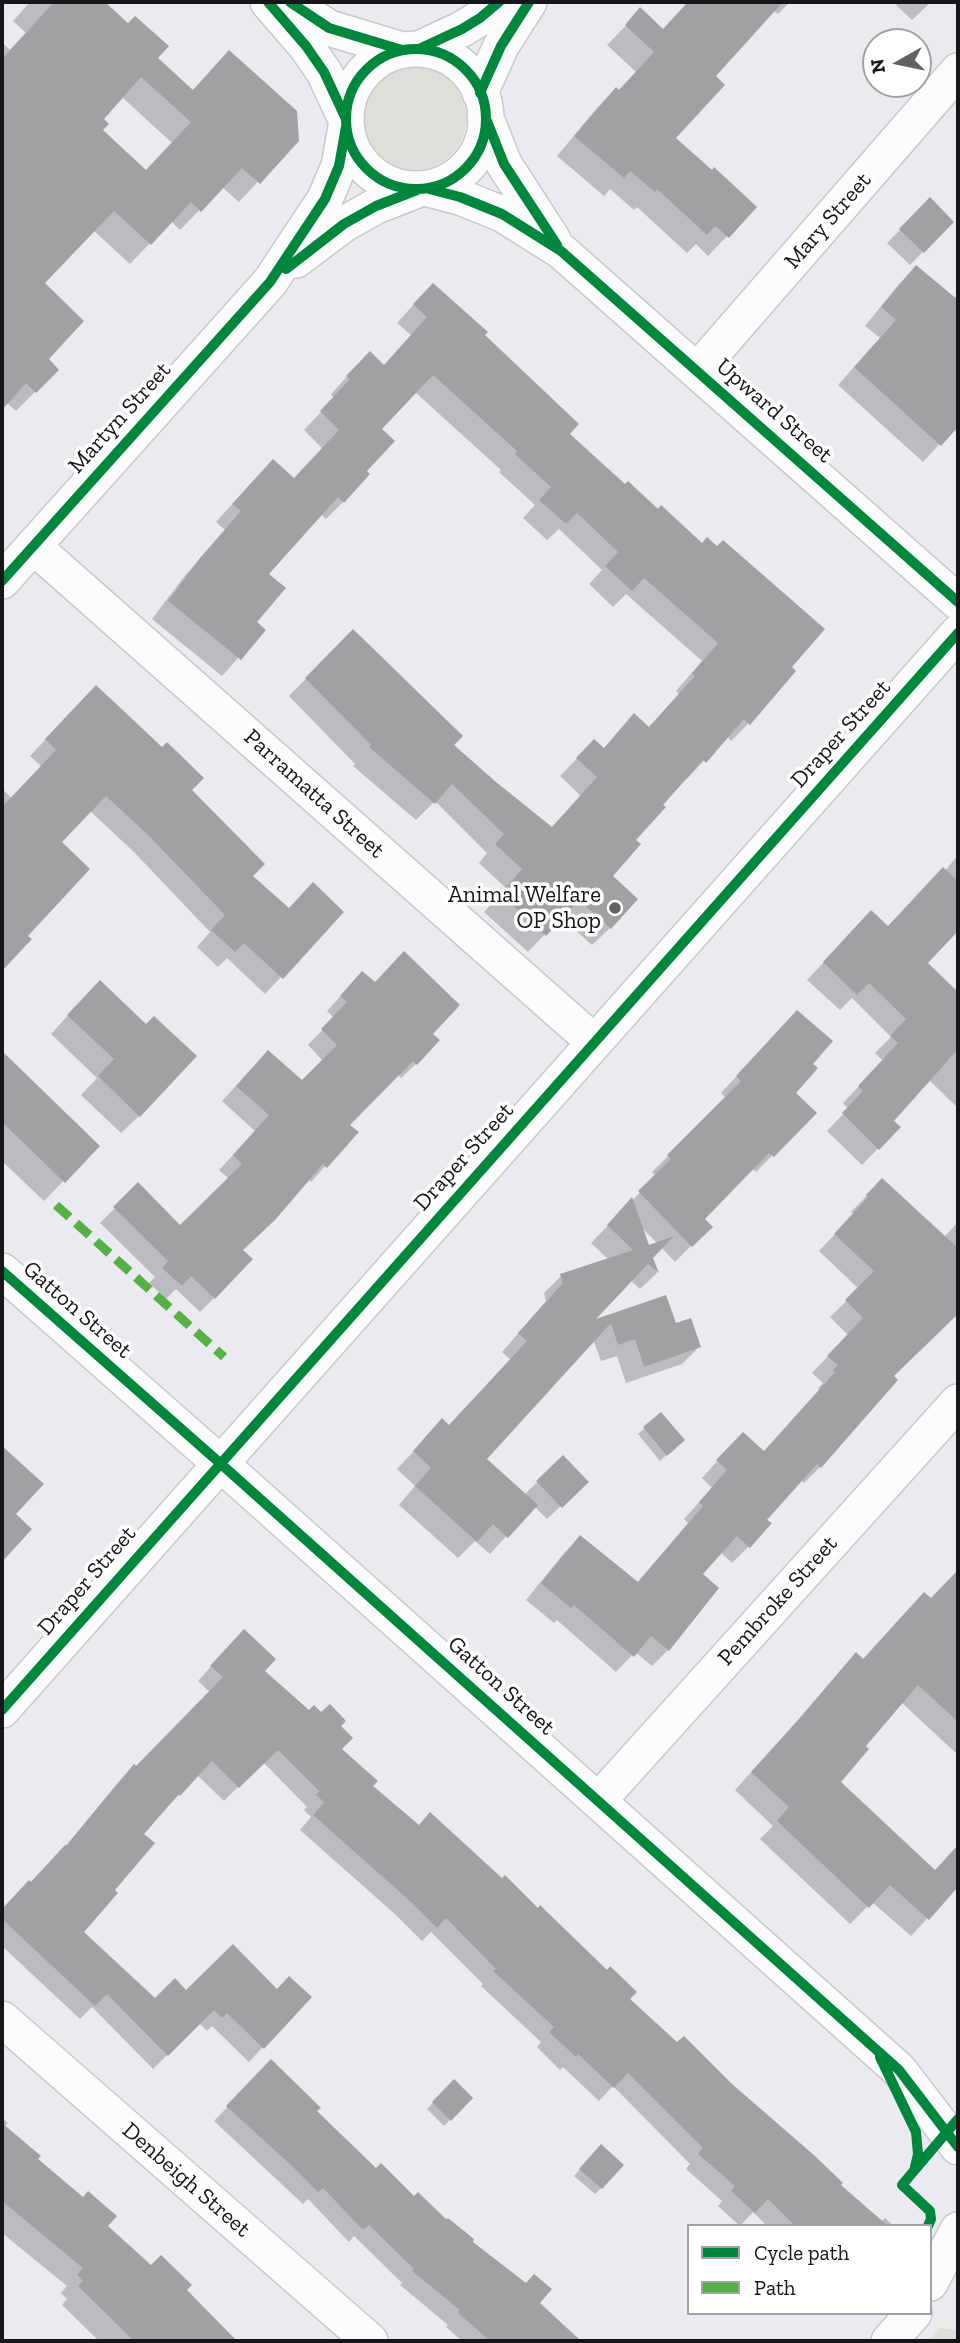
<!DOCTYPE html>
<html>
<head>
<meta charset="utf-8">
<style>
	body { margin:0 }
	#map { position:relative; width:960px; height:2343px; overflow:hidden; background:#ebeaf1; font-family:"Zilla Slab",serif }
	canvas { display:block }
	.frame { position:absolute; inset:0; border:4px solid #16161a; pointer-events:none }
	.legend { position:absolute; left:687px; top:2224px; width:245px; height:91px; box-sizing:border-box; background:#fff; border:2px solid #a2a2a3; margin:0; padding:9px 12px; list-style:none; font-size:21px; color:#16161a }
	.legend li { display:flex; align-items:center; gap:14px; height:35px }
	.legend b { width:35px; border:2px solid #a2a2a3 }
	.north { position:absolute; left:862px; top:28px; width:70px; height:70px; box-sizing:border-box; background:#fff; border:2px solid #a2a2a3; border-radius:50%; rotate:261deg; font-size:19px; font-weight:700; line-height:28px; text-align:center; color:#16161a }
	.north::after { content:''; display:block; margin:auto; width:24px; height:32px; background:#616065; clip-path:polygon(50% 0,100% 100%,50% 72%,0 100%) }
</style>
</head>
<body>
<div id="map">
<canvas width="960" height="2343"></canvas>
<div class="frame"></div>
<ul class="legend">
<li><b style="height:9px;background:#00873e"></b>Cycle path</li>
<li><b style="height:9px;background:#55b145"></b>Path</li>
</ul>
<div class="north">N</div>
</div>
<script>
const c = document.querySelector('canvas').getContext('2d');
c.lineJoin = 'round';
function fill(path, color) { c.fillStyle = color; c.fill(path, 'evenodd'); }
const shape = rows => new Path2D(rows.map(r => 'M' + r).join(''));
function strokePath(path, color, width, dash) { c.strokeStyle = color; c.lineWidth = width; c.lineCap = dash ? 'butt' : 'round'; c.setLineDash(dash || []); c.stroke(path); }
function drawText(font, color, halo, rows, align = 'center') {
  c.font = font + ' "Zilla Slab",serif'; c.lineWidth = 7; c.setLineDash([]); c.textBaseline = 'middle'; c.strokeStyle = halo; c.fillStyle = color; for (const [text, x, y, turn = 0] of rows) {
    c.save(); c.translate(x, y); c.rotate((+turn || 0) * Math.PI / 180); c.textAlign = isNaN(turn) ? turn : align; if (halo) c.strokeText(text, 0, 0); c.fillText(text, 0, 0); c.restore();
  }
}
fill(shape([
	'362 118a52 52 0 1 1 104 0a52 52 0 1 1-104 0Z',
	[940,2328,958,2330,958,2341,929,2341]
]), '#dce0d9');
fill(shape([
	[30,2,102,2,128,25,156,59,192,91,229,52,297,140,239,202,222,187,180,230,171,221,130,264,93,230,42,284,46,359,57,370,16,411,6,402,2,407,2,42,10,50,26,33,13,21],
	[122,97,172,143,145,172,100,131,102,119],
	[688,2,790,2,778,14,773,10,713,76,673,139,755,207,708,256,696,244,687,253,637,207,634,210,610,189,604,196,557,156,597,108,616,89,618,91,636,72,607,45,641,10,663,30],
	[899,2,931,2,912,20,896,5],
	[930,200,952,222,910,265,887,243],
	[916,267,958,302,958,424,923,462,838,385,880,338,865,326,899,284],
	[416,302,482,335,568,434,789,667,749,723,731,741,727,736,687,779,686,777,634,840,610,876,610,928,592,945,561,917,528,952,484,912,506,888,479,863,487,853,435,801,416,820,353,766,355,764,289,696,353,631,452,746,551,828,581,796,560,776,594,741,603,750,648,728,679,694,676,691,702,661,626,594,613,607,589,584,602,570,559,529,547,540,523,518,535,505,499,472,501,470,415,392,379,429,365,471,343,502,326,519,321,514,267,574,254,623,263,630,222,676,152,619,183,578,225,530,216,522,255,479,293,480,323,449,304,430,334,398,331,394,352,371,383,367,411,335,397,323],
	[80,703,190,790,250,876,288,910,342,912,265,994,227,958,218,967,197,947,210,932,134,852,90,811,59,842,26,936,29,939,2,968,2,789,12,798,42,767,30,756],
	[958,855,958,929,926,963,958,994,958,1108,930,1081,892,1121,899,1127,862,1165,827,1131,848,1109,843,1103,883,1061,875,1053,891,1037,852,998,840,1010,807,980,855,929,888,928,945,871],
	[348,988,430,1034,416,1064,401,1078,397,1074,348,1125,356,1132,311,1182,307,1178,241,1250,214,1298,200,1312,176,1289,166,1299,149,1283,155,1277,100,1223,138,1185,180,1227,229,1179,219,1170,255,1131,222,1101,253,1067,302,1083,323,1061,308,1045,334,1018,327,1011],
	[82,1000,146,1026,139,1116,121,1133,81,1095,97,1078,51,1034],
	[781,1028,811,1064,794,1093,814,1113,756,1172,752,1168,703,1219,710,1227,675,1262,661,1247,651,1258,657,1273,640,1289,630,1280,589,1323,665,1298,675,1325,699,1347,682,1364,626,1383,617,1356,601,1361,593,1339,484,1459,524,1495,563,1457,586,1482,547,1519,534,1506,490,1554,475,1541,458,1558,399,1505,415,1486,397,1469,442,1421,448,1426,511,1360,502,1352,546,1301,544,1293,561,1276,609,1260,591,1243,656,1176,652,1172,726,1098,721,1093],
	[640,1226,658,1244,648,1247],
	[2,1053,97,1146,44,1201,2,1161],
	[882,1180,944,1237,958,1222,958,1312,891,1376,820,1467,804,1483,801,1480,765,1520,769,1524,748,1547,732,1563,720,1552,701,1575,717,1589,668,1650,652,1666,635,1652,616,1672,557,1620,554,1623,526,1600,564,1553,580,1537,637,1583,688,1523,684,1519,712,1488,702,1478,727,1450,763,1453,820,1390,818,1388,823,1383,812,1373,848,1335,830,1317,859,1289,819,1251,854,1214,851,1212],
	[660,1414,676,1446,660,1461,638,1434],
	[2,1448,41,1484,13,1514,9,1551,2,1559],
	[958,1572,958,1755,901,1702,863,1746,839,1782,934,1872,958,1847,958,1885,911,1936,872,1902,850,1924,760,1839,773,1826,735,1790,856,1655,862,1661,930,1600],
	[230,1645,263,1671,309,1713,339,1726,340,1749,371,1786,628,1999,677,2045,731,2086,881,2222,885,2218,894,2226,767,2226,753,2212,740,2226,718,2206,722,2201,686,2169,690,2164,613,2086,599,2101,563,2067,560,2070,537,2047,541,2042,481,1986,483,1984,431,1932,422,1941,397,1916,300,1830,311,1817,304,1810,307,1807,263,1762,224,1801,197,1775,142,1834,81,1932,155,2001,186,1992,276,1991,309,1997,249,2062,212,2026,207,2031,199,2023,153,2069,92,2007,80,2019,2,1946,2,1911,65,1847,120,1780,134,1766,136,1768,210,1692,198,1681],
	[271,2062,315,2111,376,2171,470,2242,578,2341,462,2341,446,2327,448,2325,400,2285,402,2283,354,2236,349,2242,308,2199,303,2204,214,2121],
	[454,2081,471,2098,444,2126,427,2109],
	[2,2118,8,2123,4,2127,36,2160,151,2267,185,2290,235,2341,99,2341,62,2305,67,2299,61,2293,67,2286,2,2233],
	[595,2153,601,2188,595,2194,574,2176]
]), '#0003');
fill(shape([
	[54,2,105,2,128,23,135,16,169,46,158,58,193,90,229,50,297,111,299,141,260,184,242,168,201,212,191,202,151,245,114,211,45,283,84,321,49,359,59,370,36,393,26,383,2,410,2,59],
	[141,77,191,122,146,170,103,130,109,124,104,119],
	[688,2,783,2,716,76,725,85,676,138,712,170,714,167,757,207,729,238,715,226,707,235,657,189,655,192,630,171,624,178,574,136,616,87,619,90,654,52,625,25,640,7,663,29],
	[930,197,954,222,924,253,899,229],
	[916,265,958,300,958,427,941,446,854,367,896,320,881,307],
	[433,283,488,332,485,335,579,424,570,434,625,484,628,481,658,509,661,505,702,543,707,537,717,546,723,540,825,629,792,667,796,671,750,725,744,719,706,763,703,760,663,805,666,807,636,840,641,844,613,876,638,899,611,929,579,900,546,936,500,894,522,869,495,844,504,834,452,784,435,804,369,747,371,745,305,678,353,629,463,736,454,745,496,782,552,827,597,777,576,758,594,739,604,748,634,713,649,727,695,676,692,673,718,643,644,578,632,591,605,566,618,552,577,513,566,524,539,500,551,487,515,454,517,451,433,375,382,429,395,441,367,471,370,474,344,503,338,497,269,574,286,588,257,622,266,630,241,660,168,601,200,558,241,511,232,504,273,459,294,478,339,430,320,411,350,379,346,376,370,351,384,365,427,317,413,304],
	[96,685,162,747,167,742,204,778,192,790,265,864,253,876,289,908,313,882,344,912,283,979,244,943,235,952,211,930,225,915,149,836,106,796,62,842,90,869,28,936,32,939,2,971,2,807,56,750,45,739],
	[943,867,958,881,958,931,928,963,958,992,958,1049,894,1121,901,1127,879,1150,842,1113,863,1091,858,1086,898,1043,890,1036,906,1019,869,983,857,995,823,962,871,910,888,926],
	[404,951,460,1005,433,1034,440,1040,417,1065,413,1061,350,1125,359,1132,327,1168,323,1164,275,1220,243,1250,253,1259,215,1299,191,1276,182,1286,162,1268,168,1261,113,1207,138,1182,180,1225,242,1164,233,1155,269,1115,236,1086,268,1050,302,1080,337,1045,321,1029,347,1002,340,996,362,971,375,982],
	[100,980,146,1024,154,1016,197,1056,140,1117,98,1076,114,1059,67,1015],
	[797,1010,833,1041,813,1064,818,1068,796,1093,817,1113,774,1157,769,1153,705,1219,713,1227,692,1247,638,1191,671,1159,667,1155,741,1081,736,1076],
	[2,1051,100,1146,65,1183,2,1122],
	[882,1178,958,1248,958,1314,894,1376,898,1380,821,1468,817,1464,767,1520,772,1523,750,1548,737,1536,703,1574,719,1588,669,1651,651,1636,634,1657,574,1605,571,1608,541,1583,580,1535,638,1582,703,1506,699,1502,727,1470,716,1460,743,1432,764,1451,835,1372,833,1370,838,1365,827,1356,863,1318,845,1300,874,1271,834,1234,868,1197,866,1195],
	[632,1197,649,1245,674,1236,653,1258,659,1273,648,1264,596,1319,666,1295,676,1323,691,1318,701,1347,644,1367,635,1339,618,1345,611,1323,487,1459,538,1505,508,1538,493,1524,477,1542,415,1486,431,1468,413,1451,442,1418,449,1425,527,1341,518,1333,563,1283,560,1274,633,1250,607,1225],
	[661,1412,685,1440,667,1456,643,1427],
	[2,1446,44,1484,16,1514,32,1529,2,1562],
	[563,1455,589,1482,562,1508,536,1481],
	[958,1570,958,1722,918,1685,866,1746,869,1749,841,1782,935,1870,958,1845,958,1887,929,1920,890,1885,869,1908,777,1821,789,1807,751,1772,793,1726,856,1652,863,1659,924,1592,931,1598],
	[244,1629,276,1659,265,1671,309,1710,314,1705,321,1712,330,1704,346,1721,341,1726,353,1738,342,1749,378,1781,373,1786,419,1825,430,1812,502,1878,505,1875,538,1908,540,1905,607,1970,610,1966,637,1992,630,1999,677,2042,684,2036,732,2084,815,2156,843,2183,841,2185,888,2226,795,2226,768,2199,755,2213,731,2191,735,2186,698,2154,703,2148,628,2073,614,2088,578,2054,576,2057,549,2032,554,2027,493,1971,496,1969,446,1918,437,1928,411,1902,313,1815,324,1802,316,1795,319,1791,278,1750,239,1788,212,1761,180,1796,179,1794,144,1834,155,1843,115,1890,118,1893,84,1932,155,1998,175,1978,186,1990,233,1944,277,1989,289,1976,312,1997,264,2049,227,2013,222,2018,214,2010,168,2056,107,1994,95,2006,2,1919,2,1909,29,1880,31,1882,65,1845,66,1846,134,1764,136,1766,223,1677,210,1666],
	[271,2059,321,2108,317,2111,376,2168,381,2163,414,2196,418,2192,446,2219,448,2218,474,2239,473,2242,526,2283,534,2274,552,2289,540,2303,581,2341,490,2341,458,2313,460,2310,412,2271,414,2269,369,2225,363,2230,323,2188,318,2192,292,2166,226,2106],
	[454,2079,473,2098,451,2121,432,2102],
	[2,2123,41,2156,38,2159,83,2197,88,2191,117,2216,108,2226,151,2265,161,2255,192,2285,187,2290,237,2341,134,2341,78,2286,83,2281,77,2275,83,2268,2,2201],
	[601,2144,624,2165,602,2189,579,2169]
]), '#a3a0a4');
const minor = shape([
	[268,2,306,46,324,72,345,117],
	[290,2,329,28,402,50],
	[419,49,462,29,480,18,499,2],
	'346 119a70 70 0 1 1 140 0a70 70 0 1 1-140 0Z',
	[480,93,501,46,529,2],
	[485,116,504,164,553,240],
	[429,189,460,197,502,214,561,251,958,602],
	[296,260,344,224,376,206,417,190],
	[697,371,958,71],
	[33,546,594,1042],
	[2,581,270,282,325,199,339,166,346,127],
	[2,1271,221,1464,899,2070,958,2147],
	[2,1710,958,633],
	[598,1801,958,1402],
	[2,2019,370,2341],
	[930,2283,958,2230],
	[889,2341,914,2313]
]);
strokePath(minor, '#c9c7cd', 38);
strokePath(minor, '#fcfcfd', 35);
strokePath(shape([
	[56,1205,224,1357]
]), '#55b145', 9, [18, 9]);
strokePath(shape([
	[268,2,306,46,324,72,345,117],
	[290,2,329,28,402,50],
	[419,49,462,29,480,18,499,2],
	'346 119a70 70 0 1 1 140 0a70 70 0 1 1-140 0Z',
	[480,93,501,46,529,2],
	[487,121,504,164,557,245],
	[429,189,460,197,502,214,561,251,958,602],
	[286,269,344,224,376,206,417,190],
	[2,581,270,282,325,199,339,166,346,127],
	[2,1271,221,1464,899,2070,958,2147],
	[2,1710,958,633],
	[880,2057,916,2132,918,2154,915,2167],
	[928,2226,931,2219,930,2211,902,2185,958,2119]
]), '#00873e', 10);
for (const [x, y, r, color] of [
	[615,908,7,"#616065"]
]) { const dot = new Path2D(); dot.arc(x, y, r, 0, 2 * Math.PI); c.fillStyle = color; c.fill(dot); strokePath(dot, '#fff', 2.5); }
drawText('23px', '#16161a', '#fff', [
	["Mary Street",828,221,-49],
	["Upward Street",774,411,41],
	["Martyn Street",120,418,-48],
	["Draper Street",841,734,-48],
	["Parramatta Street",314,794,42],
	["Draper Street",464,1157,-48],
	["Gatton Street",77,1310,41],
	["Draper Street",87,1581,-49],
	["Pembroke Street",778,1601,-48],
	["Gatton Street",501,1686,42],
	["Denbeigh Street",186,2180,41]
]);
drawText('23px', '#16161a', '#fff', [
	["Animal Welfare",601,895],
	["OP Shop",601,921]
], 'right');
</script>
</body>
</html>
